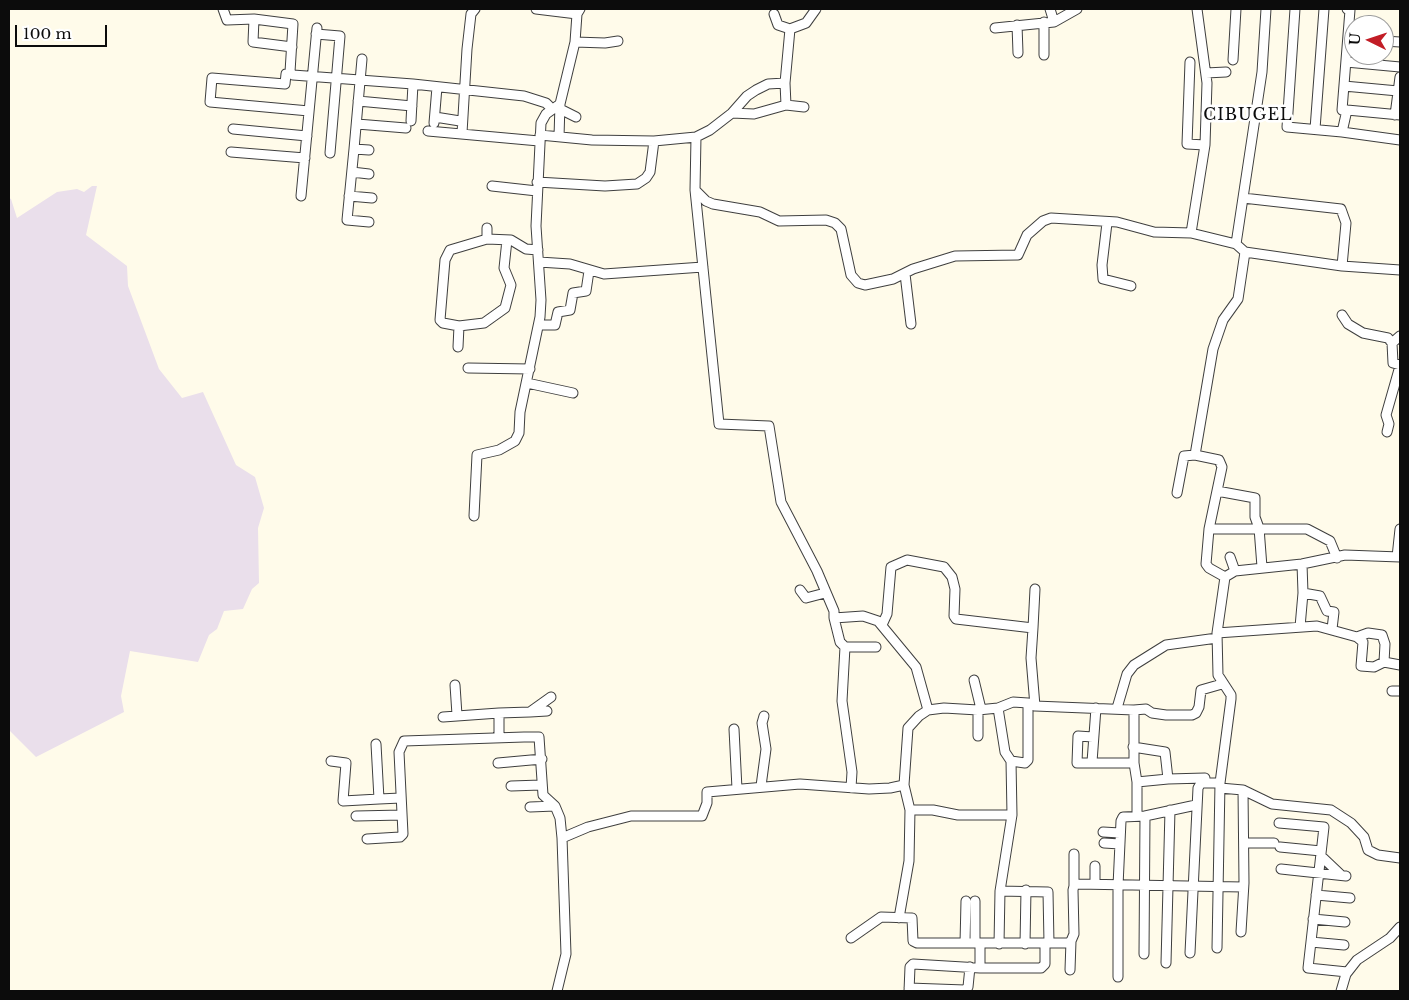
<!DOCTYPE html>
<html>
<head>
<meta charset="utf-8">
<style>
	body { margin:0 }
	#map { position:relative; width:1409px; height:1000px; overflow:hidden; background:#fffbea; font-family:"Libre Baskerville",serif }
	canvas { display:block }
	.frame { position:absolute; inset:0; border:10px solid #0c0c0c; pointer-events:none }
	.north { position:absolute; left:1344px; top:15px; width:50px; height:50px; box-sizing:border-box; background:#fff; border:1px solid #9e9e9e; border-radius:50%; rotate:274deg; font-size:14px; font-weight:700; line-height:20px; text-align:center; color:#0c0c0c }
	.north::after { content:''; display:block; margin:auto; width:18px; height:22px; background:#c21d26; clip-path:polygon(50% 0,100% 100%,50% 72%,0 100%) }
	.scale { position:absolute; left:15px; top:25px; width:92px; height:22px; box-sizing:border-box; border:2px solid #0c0c0c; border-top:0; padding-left:6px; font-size:15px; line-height:18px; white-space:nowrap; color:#0c0c0c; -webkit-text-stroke:4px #fff; paint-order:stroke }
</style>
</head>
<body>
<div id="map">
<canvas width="1409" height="1000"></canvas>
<div class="frame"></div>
<div class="north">U</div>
<div class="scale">100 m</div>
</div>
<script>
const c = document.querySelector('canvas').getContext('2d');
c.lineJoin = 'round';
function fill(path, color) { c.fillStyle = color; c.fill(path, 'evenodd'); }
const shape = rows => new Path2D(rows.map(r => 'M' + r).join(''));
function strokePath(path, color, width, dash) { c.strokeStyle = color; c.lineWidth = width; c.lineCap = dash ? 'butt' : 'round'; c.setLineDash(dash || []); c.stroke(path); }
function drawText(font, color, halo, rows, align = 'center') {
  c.font = font + ' "Libre Baskerville",serif'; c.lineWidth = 5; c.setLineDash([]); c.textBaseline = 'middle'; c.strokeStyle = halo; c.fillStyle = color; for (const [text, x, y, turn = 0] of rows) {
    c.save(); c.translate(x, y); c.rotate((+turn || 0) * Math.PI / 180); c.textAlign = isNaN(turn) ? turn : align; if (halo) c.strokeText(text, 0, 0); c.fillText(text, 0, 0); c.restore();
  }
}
fill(shape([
	[92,186,97,186,86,235,127,266,128,286,159,369,182,398,203,392,236,465,255,477,264,508,258,528,259,583,252,589,243,609,224,611,217,629,209,635,198,662,130,651,121,696,124,712,36,757,9,730,9,198,11,199,17,218,57,192,77,189,84,192]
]), '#eadfeb');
const minor = shape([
	[223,9,227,20,254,19,293,24,290,72,293,75,413,84,524,96,546,103,552,109],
	[536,9,577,14],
	[816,9,806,23,790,29,785,83,768,84,756,90,747,96,732,113,710,130,696,137,695,190,719,424,769,426,781,502,817,571,834,611,834,618,863,616,878,621,916,667,928,710,944,708,978,710,998,708,1013,702,1028,703,1035,706,1134,710,1134,763,1077,763,1078,736,1093,737],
	[1050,9,1054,22],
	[1266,9,1262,72,1236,244,1245,252,1342,266,1400,270],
	[1295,9,1287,127,1342,132,1347,110,1342,110,1350,10,1347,9],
	[774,14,778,25,790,29],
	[254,19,253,42,292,47],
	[1044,22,1044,55],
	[1017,25,1018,53],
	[995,28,1054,22,1077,9],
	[316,34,340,36,330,153],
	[1384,41,1400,42],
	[575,42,605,43,618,41],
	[362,59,354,149,369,150],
	[1233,60,1236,9],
	[1190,62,1187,144,1205,145],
	[1346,62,1400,67],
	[1206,73,1226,72],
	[291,74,286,74,285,84,212,78,210,102,309,111],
	[785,83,786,105,804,107],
	[1344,86,1398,91],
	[358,101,412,106],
	[560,109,576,117],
	[1347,110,1400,115],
	[732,113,754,114,786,105],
	[1395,115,1400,77],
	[435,117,460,121],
	[411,121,413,84],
	[434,123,437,87],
	[357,124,406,128],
	[233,129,307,136],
	[1315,129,1324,9],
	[428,131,539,141],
	[1342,132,1400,140],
	[462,133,467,49,471,14,475,9],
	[540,135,592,140,654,141,696,137],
	[559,137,560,104],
	[354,149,347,220,369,222],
	[231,152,305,158],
	[352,172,369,174],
	[537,182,605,186,637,184,646,178,650,172,654,141],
	[492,186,537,191],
	[696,191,706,201,713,204,760,212,779,221,826,220,835,223,841,229,851,275,858,283,865,285,893,279,913,269,955,256,1018,255,1027,235,1043,221,1051,218,1117,222,1154,232,1191,233,1236,244],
	[301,196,317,28],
	[349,196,372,198],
	[1243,198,1341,209,1346,223,1342,266],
	[1107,223,1102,265,1103,279,1131,286],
	[487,228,487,239,511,240,526,249,538,250],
	[1191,233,1205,145,1207,83,1197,9],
	[1245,252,1238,299,1223,320,1213,349,1195,455,1219,460,1222,467,1209,529,1206,564,1209,568,1225,577,1235,571,1302,564,1345,555,1400,557],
	[539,262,570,264,604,274,703,267],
	[905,274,911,324],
	[1342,315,1348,324,1363,333,1388,338,1392,343,1393,363,1400,365],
	[539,325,555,325,558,312,570,310,573,293,586,291,589,271],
	[459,326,484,323,505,308,511,285,504,268,507,240],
	[1392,343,1400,336],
	[458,347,459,326,443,323,440,320,445,260,450,250,487,239],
	[468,368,530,369],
	[527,383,573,393],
	[1387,432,1389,424,1386,415,1400,366],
	[1217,491,1255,498,1255,517,1259,528,1262,567],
	[1177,493,1184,456,1195,455],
	[474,516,477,455,499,450,515,441,519,433,520,412,540,317,541,300,536,226,541,123,546,114,560,104,575,42,577,14,580,9],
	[1209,529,1307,529,1330,541,1337,558],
	[1230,557,1235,571],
	[1397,557,1400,529],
	[1302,564,1303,593,1320,596,1327,611,1334,612,1332,629],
	[800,590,806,598,825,593],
	[834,618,840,642,845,647,876,647],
	[882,625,887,614,891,567,907,560,944,567,952,577,955,589,954,616,956,619,1033,628,1031,658,1035,706],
	[1300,627,1303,593],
	[1033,628,1035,589],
	[1217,633,1317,626,1357,637,1368,633,1382,635,1385,644,1384,662],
	[1357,637,1363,642,1361,666,1374,667,1384,662,1400,665],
	[845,647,842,701,852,772,851,788],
	[974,680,981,709],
	[455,685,457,715],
	[1392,691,1400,691],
	[998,708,1005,752,1011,761,1012,815,1000,891,999,944],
	[1117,708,1127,674,1134,665,1166,645,1217,638],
	[928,710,919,716,908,728,904,785,910,810,933,810,958,815,1012,815],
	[978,710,978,736],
	[1134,710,1146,709,1152,713,1166,715,1192,715,1196,713,1199,707,1201,690,1222,684],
	[530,712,547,711],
	[499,713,530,712,551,697],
	[443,717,499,713,499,738],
	[734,729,737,789],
	[376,744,379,799,401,798],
	[1133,747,1165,752,1168,779,1205,778],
	[331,761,346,763,343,801,379,799],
	[1011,761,1025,763,1028,760,1028,703],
	[1092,762,1096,708],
	[498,763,542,759],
	[1134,763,1137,782,1137,816],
	[1137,782,1168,779],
	[511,786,541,785],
	[761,786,766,749,762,723,764,716],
	[1220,788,1243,790,1244,883,1241,932],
	[1243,790,1272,804,1331,810,1351,823,1364,837,1368,850,1378,855,1400,858],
	[530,807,555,806],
	[356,816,402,815],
	[1279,823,1324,827,1308,968,1347,972],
	[1103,832,1120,833],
	[367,839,400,837,403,834,399,752,404,741,524,737,539,737,543,795,555,806,560,818,562,838],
	[1104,843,1120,844],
	[1244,843,1274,843],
	[1280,847,1321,851],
	[1074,854,1074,886],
	[1321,856,1341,875],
	[1281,869,1346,876],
	[1095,884,1095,866],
	[1000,891,1048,892,1049,943],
	[1316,895,1350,898],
	[899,918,909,861,910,810],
	[1313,919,1345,922],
	[851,938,881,917,912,918,913,941,917,943,1068,943,1071,941,1074,934,1073,890,1074,886,1077,884,1243,887],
	[1311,942,1344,945],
	[965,943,966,901],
	[975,943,975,901],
	[980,943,980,968,1041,968,1045,964,1045,943],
	[1025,944,1026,890],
	[1217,948,1220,783,1231,699,1231,695,1218,675,1217,633,1225,577],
	[1190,953,1198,788,1201,783,1220,783],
	[1144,954,1145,816,1196,805],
	[1166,963,1170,810],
	[1070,970,1071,941],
	[1118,977,1118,886,1121,821,1123,817,1145,816],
	[909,988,965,990,968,987,970,967],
	[557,991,566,954,562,838,588,827,631,816,702,816,707,803,707,792,800,784,869,789,890,788,904,785],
	[909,991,910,967,913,964,980,968],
	[1341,991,1346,974,1357,960,1390,938,1400,927]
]);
strokePath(minor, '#3f3f3f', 11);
strokePath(minor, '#fff', 9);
c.letterSpacing = '1px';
drawText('16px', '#0c0c0c', '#fff', [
	["CIBUGEL",1248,115]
]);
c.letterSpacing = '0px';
</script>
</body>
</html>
